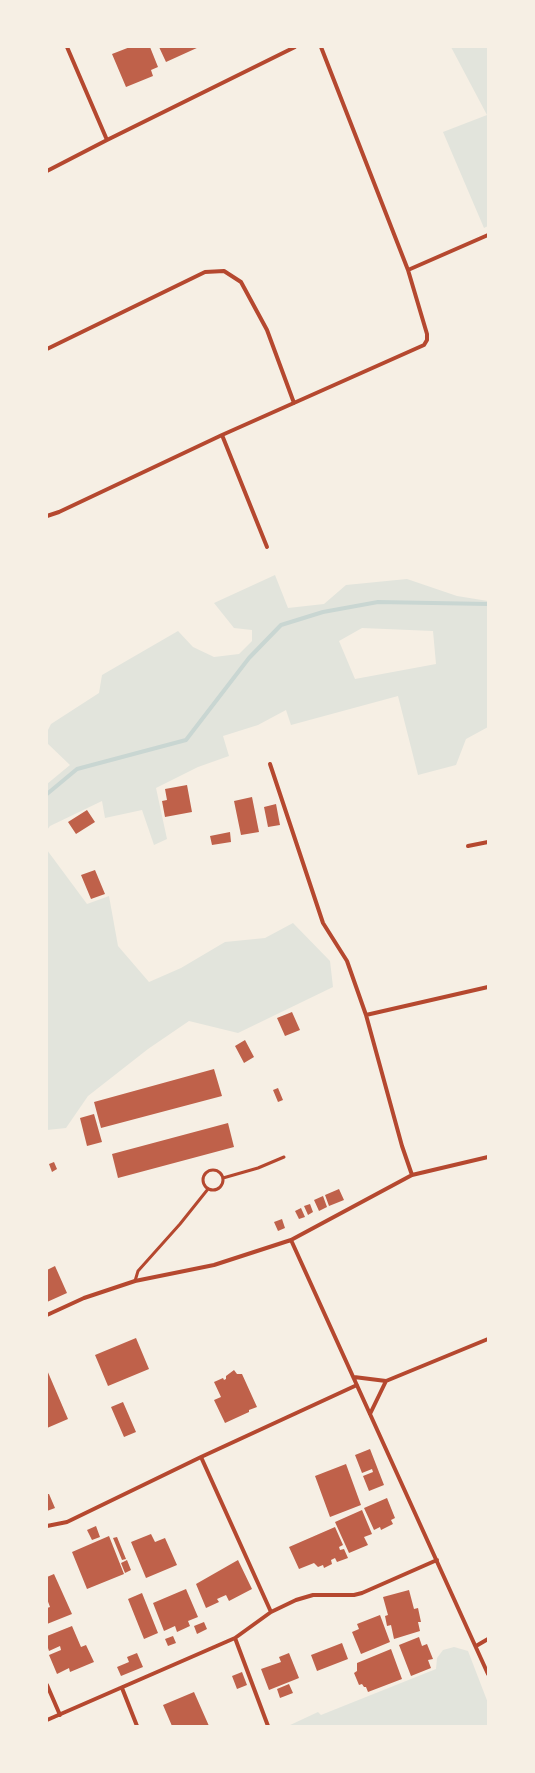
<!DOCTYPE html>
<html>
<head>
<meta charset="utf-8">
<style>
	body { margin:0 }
	#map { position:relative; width:535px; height:1773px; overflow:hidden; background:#f6efe4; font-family:Lato,sans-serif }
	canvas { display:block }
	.frame { position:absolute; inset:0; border:48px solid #f6efe4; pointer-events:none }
</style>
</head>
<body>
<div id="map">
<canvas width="535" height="1773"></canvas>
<div class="frame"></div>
</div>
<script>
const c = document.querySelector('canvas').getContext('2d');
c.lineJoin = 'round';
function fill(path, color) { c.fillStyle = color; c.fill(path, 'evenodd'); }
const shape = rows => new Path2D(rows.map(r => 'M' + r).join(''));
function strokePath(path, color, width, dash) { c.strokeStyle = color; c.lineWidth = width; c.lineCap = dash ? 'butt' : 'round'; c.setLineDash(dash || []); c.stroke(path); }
fill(shape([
	[451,47,488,47,488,226,484,228,443,132,487,115],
	[275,575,288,608,324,604,346,585,407,579,457,596,488,601,488,727,466,739,456,765,418,775,398,696,291,725,286,710,258,725,223,736,229,756,198,767,156,788,167,839,154,845,142,810,105,818,102,801,50,826,47,830,47,784,70,765,47,743,47,732,51,724,99,693,102,675,178,631,193,647,214,657,239,654,252,641,252,630,234,628,214,603],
	[362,628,433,631,436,664,355,679,339,641],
	[47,850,87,904,109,896,118,946,149,982,181,968,225,942,265,938,293,923,330,961,333,987,238,1033,189,1021,148,1049,88,1096,66,1128,47,1130],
	[454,1647,468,1651,488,1703,488,1726,288,1726,318,1712,321,1715,436,1669,437,1658,443,1650]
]), '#e2e4dc');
strokePath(shape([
	[47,794,77,769,186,740,249,658,281,625,323,612,378,602,488,604]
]), '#c9d6d2', 4);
fill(shape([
	[130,47,150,47,158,67,151,70,153,76,126,87,112,54],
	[159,47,199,47,166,62],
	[187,785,192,812,165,817,162,801,167,800,165,789],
	[252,797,259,832,241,835,234,801],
	[276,804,280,825,268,827,264,807],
	[87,810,95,822,76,834,68,822],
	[230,832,231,842,212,845,210,836],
	[95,870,105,894,91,899,81,875],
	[292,1012,300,1030,285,1036,277,1018],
	[245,1040,254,1057,244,1063,235,1046],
	[214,1069,222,1096,101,1128,94,1102],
	[278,1088,283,1100,278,1102,273,1090],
	[94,1114,102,1142,87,1146,80,1118],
	[228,1123,234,1147,118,1178,112,1154],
	[54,1162,57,1169,52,1172,49,1164],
	[339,1189,344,1200,329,1206,325,1195],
	[323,1196,327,1207,319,1211,314,1200],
	[310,1204,313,1212,308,1215,304,1206],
	[301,1208,305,1217,299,1219,295,1211],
	[282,1219,285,1228,278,1231,274,1222],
	[55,1266,67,1293,47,1302,47,1270],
	[136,1338,149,1369,108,1386,95,1355],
	[47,1370,68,1419,47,1428],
	[234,1370,237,1374,242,1374,257,1407,249,1410,249,1412,225,1423,214,1400,221,1397,214,1382,223,1378,224,1380,226,1379,226,1376],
	[123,1402,136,1432,124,1437,111,1407],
	[370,1449,384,1485,369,1491,363,1476,373,1472,372,1469,362,1473,355,1455],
	[346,1464,361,1505,330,1517,315,1476],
	[47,1494,49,1494,55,1508,47,1511],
	[387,1498,395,1518,391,1520,393,1524,381,1530,380,1527,374,1530,364,1508],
	[362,1510,372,1534,364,1537,368,1545,349,1553,335,1522],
	[96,1526,100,1537,92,1540,87,1530],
	[335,1527,343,1545,339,1547,340,1550,344,1549,348,1558,337,1562,335,1558,331,1560,332,1564,324,1568,323,1565,318,1567,314,1563,299,1569,289,1547],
	[151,1534,155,1542,165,1538,177,1565,146,1578,131,1542],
	[109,1536,124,1574,87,1589,72,1552],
	[117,1537,126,1559,122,1560,113,1538],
	[127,1560,131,1570,125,1573,121,1563],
	[238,1560,252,1589,229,1601,226,1595,217,1599,219,1602,206,1608,196,1584],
	[54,1574,72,1614,47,1624,47,1608,50,1607,47,1599,47,1577],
	[186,1589,198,1617,188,1621,190,1626,177,1632,175,1626,164,1631,153,1603],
	[409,1590,414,1609,418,1608,421,1622,418,1622,420,1631,394,1639,391,1625,387,1626,385,1616,388,1615,383,1597],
	[142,1593,158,1633,144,1639,128,1599],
	[380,1615,390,1642,361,1654,352,1632,359,1629,357,1624],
	[204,1622,207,1629,197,1634,194,1626],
	[72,1626,81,1647,86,1645,94,1662,70,1672,69,1668,57,1674,49,1655,61,1650,60,1646,49,1651,47,1645,47,1636],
	[173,1636,176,1643,168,1646,165,1639],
	[419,1637,422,1646,427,1644,433,1659,428,1660,431,1668,411,1676,399,1645],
	[342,1643,348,1659,317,1671,311,1655],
	[391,1649,402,1679,368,1692,366,1687,364,1687,362,1684,359,1685,354,1673,357,1671,357,1663],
	[137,1653,143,1667,121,1676,117,1667,129,1662,127,1657],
	[289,1653,299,1678,269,1690,261,1669,281,1662,279,1657],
	[242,1672,247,1685,237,1689,232,1676],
	[289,1684,293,1693,280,1698,277,1689],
	[194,1692,209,1726,172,1726,163,1705]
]), '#bf614a');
strokePath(shape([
	'203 1180a10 10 0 1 1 20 0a10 10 0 1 1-20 0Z',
	[223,1178,258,1168,284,1157],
	[135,1281,138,1271,180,1224,208,1189]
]), '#b5482f', 3);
strokePath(shape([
	[67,47,107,140],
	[47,171,107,140,295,47],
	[408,270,488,235],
	[47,349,205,272,224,271,241,282,267,330,294,403],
	[222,435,267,547],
	[47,516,59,512,222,435,424,345,427,340,427,334,408,270,321,47],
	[270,764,323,923,347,961,366,1015,402,1146,412,1175],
	[468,846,488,842],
	[366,1015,488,987],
	[291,1240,488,1674],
	[47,1315,84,1298,135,1281,214,1265,291,1240,412,1175,488,1157],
	[354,1377,386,1381,488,1339],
	[370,1414,386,1381],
	[201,1457,271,1612],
	[47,1526,67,1522,201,1457,357,1385],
	[235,1638,268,1726],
	[476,1646,488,1639],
	[47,1685,60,1715],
	[122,1688,137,1726],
	[47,1720,235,1638,271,1612,296,1600,313,1595,354,1595,362,1593,437,1560]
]), '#b5482f', 4);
</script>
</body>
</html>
